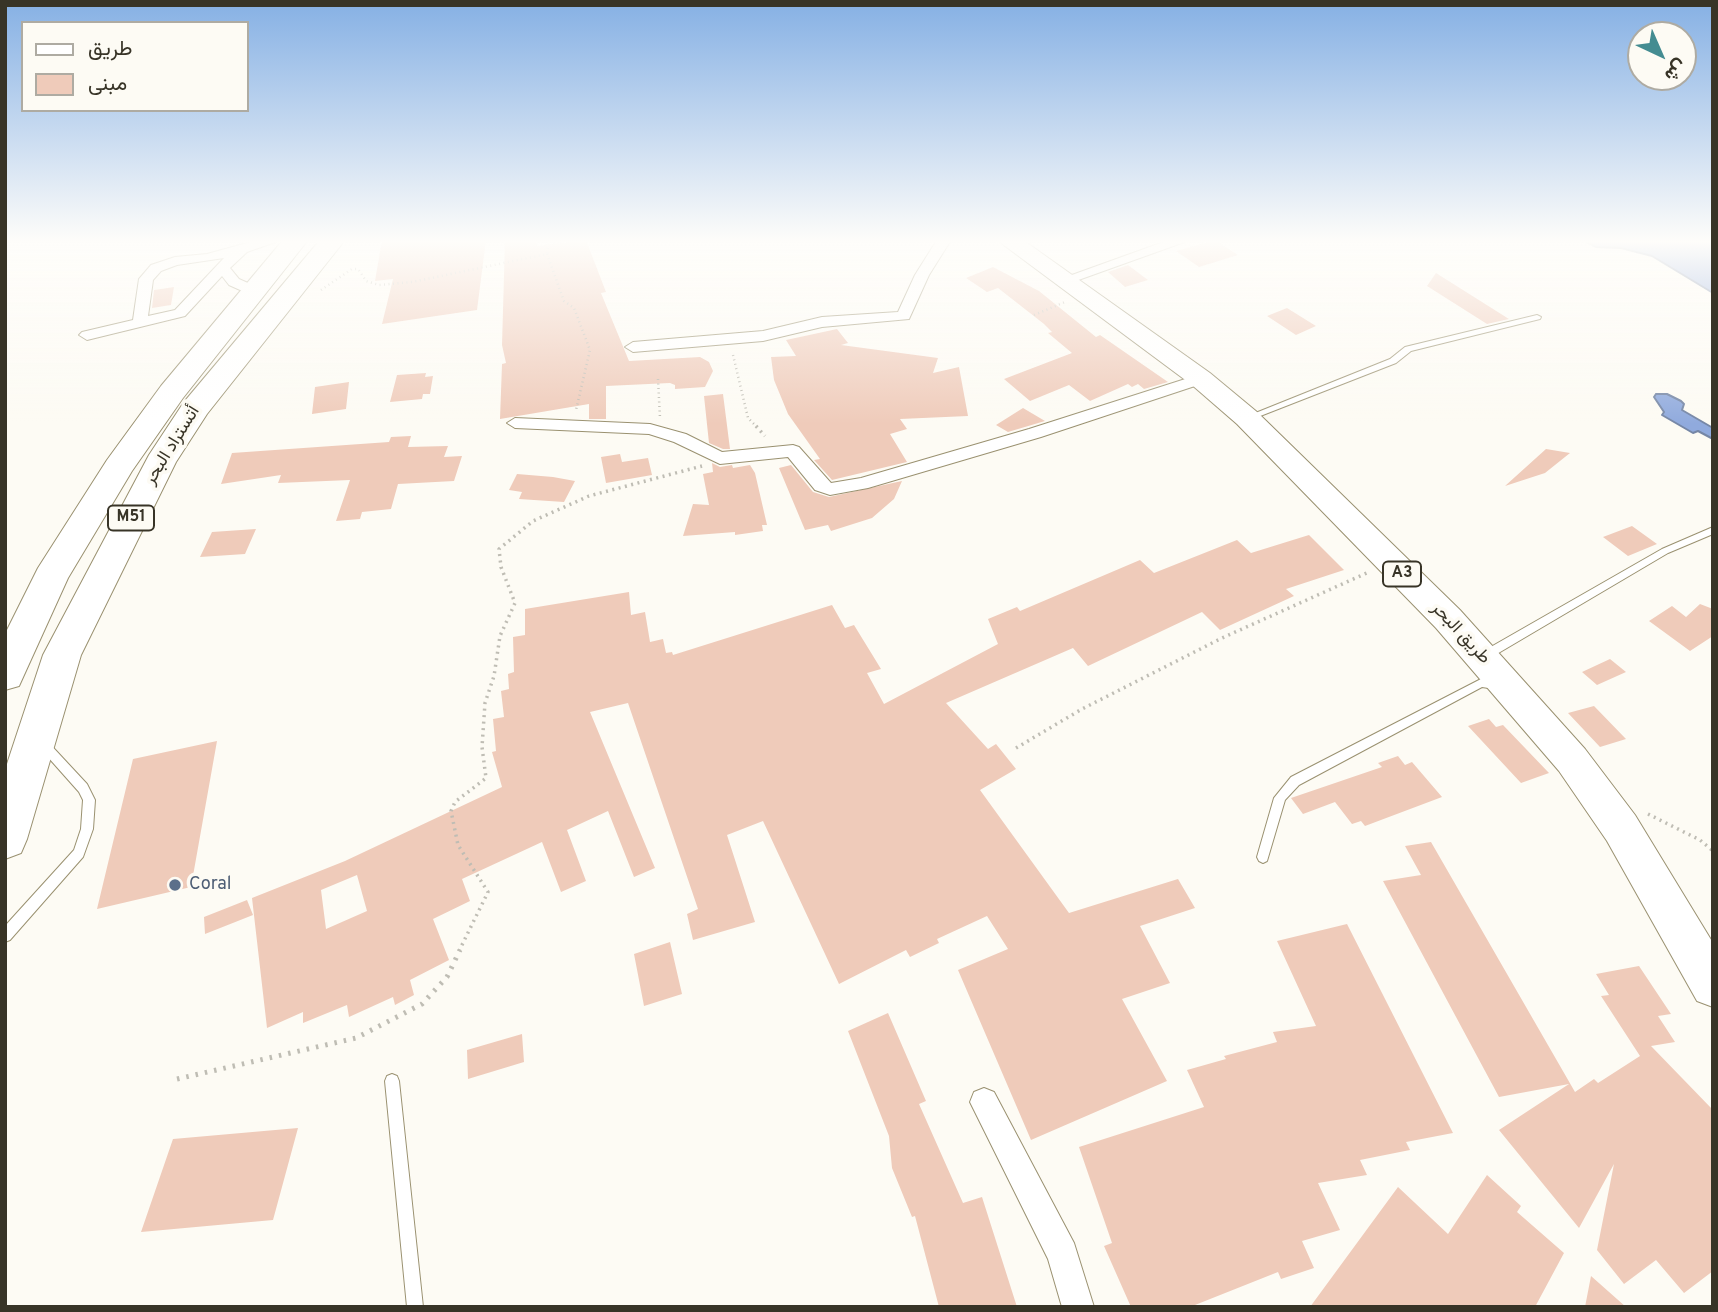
<!DOCTYPE html>
<html>
<head>
<meta charset="utf-8">
<style>
	body { margin:0 }
	#map { position:relative; width:1718px; height:1312px; overflow:hidden; background:#fdfbf4; font-family:Overpass,Vazirmatn,sans-serif }
	canvas { display:block }
	.frame { position:absolute; inset:0; border:7px solid #383427; pointer-events:none }
	.legend { position:absolute; left:21px; top:21px; width:228px; height:91px; box-sizing:border-box; background:#fdfbf4; border:2px solid #aeaba2; margin:0; padding:9px 12px; list-style:none; font-size:21px; color:#383427 }
	.legend li { display:flex; align-items:center; gap:14px; height:35px }
	.legend b { width:35px; border:2px solid #aeaba2 }
	.north { position:absolute; left:1627px; top:21px; width:70px; height:70px; box-sizing:border-box; background:#fdfbf4; border:2px solid #aeaba2; border-radius:50%; rotate:136deg; font-size:19px; font-weight:700; line-height:28px; text-align:center; color:#383427 }
	.north::after { content:''; display:block; margin:auto; width:24px; height:32px; background:#448c91; clip-path:polygon(50% 0,100% 100%,50% 72%,0 100%) }
</style>
</head>
<body>
<div id="map">
<canvas width="1718" height="1312"></canvas>
<div class="frame"></div>
<ul class="legend">
<li><b style="height:9px;background:#fff"></b>طريق</li>
<li><b style="height:19px;background:#efcbba"></b>مبنى</li>
</ul>
<div class="north">ش</div>
</div>
<script>
const c = document.querySelector('canvas').getContext('2d');
c.lineJoin = 'round';
function fill(path, color) { c.fillStyle = color; c.fill(path, 'evenodd'); }
const shape = rows => new Path2D(rows.map(r => 'M' + r).join(''));
function strokePath(path, color, width, dash) { c.strokeStyle = color; c.lineWidth = width; c.lineCap = dash ? 'butt' : 'round'; c.setLineDash(dash || []); c.stroke(path); }
function drawText(font, color, halo, rows, align = 'center') {
  c.font = font + ' Overpass,Vazirmatn,sans-serif'; c.lineWidth = 7; c.setLineDash([]); c.textBaseline = 'middle'; c.strokeStyle = halo; c.fillStyle = color; for (const [text, x, y, turn = 0] of rows) {
    c.save(); c.translate(x, y); c.rotate((+turn || 0) * Math.PI / 180); c.textAlign = isNaN(turn) ? turn : align; if (halo) c.strokeText(text, 0, 0); c.fillText(text, 0, 0); c.restore();
  }
}
const water = shape([
	[1583,240,1713,240,1713,293,1652,256,1621,248,1596,247,1583,240],
	[1656,394,1667,394,1681,401,1684,404,1682,410,1713,428,1713,439,1698,431,1693,433,1662,415,1664,412,1654,397,1656,394]
]);
fill(water, '#90aadd');
strokePath(water, '#7687a6', 2);
fill(shape([
	[382,240,486,240,477,310,382,324,393,279,375,281],
	[505,240,536,240,537,246,586,240,606,292,601,293,629,361,700,357,709,362,713,371,705,387,675,389,675,385,670,383,606,386,606,419,589,419,589,404,500,419,502,364,506,363,502,345],
	[1215,240,1238,255,1199,267,1176,251],
	[1128,265,1148,280,1125,287,1108,272],
	[993,267,1039,291,1096,337,1100,335,1168,382,1144,389,1138,384,1132,387,1128,384,1090,401,1069,385,1030,401,1004,379,1072,353,1048,333,1052,332,1044,324,998,288,987,292,966,278],
	[1436,273,1509,319,1487,324,1427,286],
	[174,287,171,305,152,308,154,290],
	[1287,308,1316,326,1296,335,1267,316],
	[837,329,848,343,841,345,938,358,933,373,959,367,968,416,900,419,907,429,890,434,907,462,832,480,814,460,820,459,788,414,774,380,771,357,796,356,786,340],
	[426,373,425,377,433,376,430,394,423,394,422,399,390,402,397,375],
	[349,382,346,409,312,414,315,387],
	[723,394,730,449,723,449,709,443,704,396],
	[1023,408,1045,421,1008,432,996,425],
	[411,436,408,447,448,446,444,457,462,456,454,481,398,484,391,509,362,512,360,519,336,521,350,480,278,483,281,475,221,484,232,453,389,442,391,437],
	[1546,449,1570,453,1545,473,1505,486],
	[620,454,622,462,648,458,652,475,606,483,601,457],
	[712,463,720,467,732,465,733,468,750,465,755,473,767,525,762,525,763,531,735,535,735,532,683,536,693,504,709,505,703,474,713,472],
	[791,465,813,492,829,497,902,481,894,499,872,518,831,531,828,525,805,530,779,468],
	[517,474,553,477,575,481,564,502,519,499,522,492,509,490],
	[1632,526,1657,544,1628,556,1603,537],
	[256,529,245,554,200,557,212,532],
	[1309,535,1344,570,1286,589,1294,596,1220,630,1202,612,1088,666,1073,648,946,703,988,749,996,744,1016,769,980,790,1069,913,1178,879,1195,908,1140,926,1170,983,1122,999,1167,1081,1031,1140,958,970,1008,949,987,916,937,939,939,943,910,957,906,950,839,984,763,821,727,835,755,922,693,940,687,914,698,909,628,703,590,712,655,868,634,877,608,811,567,830,586,881,561,892,542,842,462,879,470,901,433,919,449,960,410,980,414,995,395,1005,393,997,349,1017,347,1005,303,1023,303,1012,267,1028,252,898,345,861,502,787,492,752,496,751,493,719,504,717,501,691,509,689,508,674,514,672,513,637,525,635,525,609,629,592,631,615,645,612,650,642,663,639,666,653,672,652,673,655,832,605,845,628,854,625,881,669,867,673,884,704,998,644,988,619,1017,607,1020,611,1140,560,1154,573,1237,540,1251,553],
	[357,875,367,911,326,929,321,890],
	[1700,604,1713,609,1713,636,1690,651,1649,621,1672,606,1686,617],
	[1610,659,1626,672,1597,685,1582,672],
	[1594,706,1626,739,1600,747,1568,713],
	[1489,719,1496,727,1503,725,1549,773,1521,783,1468,726],
	[217,741,191,887,97,909,133,759],
	[1398,756,1405,765,1412,762,1442,797,1365,826,1361,821,1352,824,1335,802,1303,814,1291,798,1382,767,1378,763],
	[1431,842,1575,1092,1594,1079,1598,1083,1640,1056,1601,996,1609,995,1596,974,1639,966,1671,1014,1658,1016,1675,1042,1651,1046,1713,1110,1713,1271,1684,1293,1656,1260,1624,1284,1597,1250,1614,1164,1579,1228,1499,1130,1569,1084,1499,1097,1383,881,1421,875,1405,846],
	[247,900,253,915,205,934,204,917],
	[1347,924,1453,1133,1406,1142,1410,1150,1360,1160,1367,1175,1318,1183,1340,1230,1302,1241,1314,1268,1281,1279,1278,1272,1190,1307,1131,1307,1104,1246,1112,1243,1079,1147,1204,1107,1187,1070,1226,1059,1224,1056,1277,1042,1273,1032,1316,1026,1277,941],
	[670,942,682,994,644,1006,634,954],
	[888,1013,926,1101,919,1104,963,1203,982,1197,1017,1307,939,1307,915,1216,912,1217,892,1168,889,1136,848,1031],
	[522,1034,524,1062,468,1079,467,1050],
	[298,1128,273,1220,141,1232,173,1139],
	[1487,1175,1521,1206,1517,1212,1564,1253,1535,1307,1310,1307,1398,1187,1448,1234],
	[1591,1276,1626,1307,1585,1307]
]), '#efcbba');
const service = shape([
	[1537,315,1541,317,1540,319,1411,351,1396,363,1250,420,1247,421,1243,418,1390,359,1405,347,1537,315],
	[1713,527,1713,534,1668,553,1490,658,1482,658,1481,655,1482,652,1662,549,1713,527],
	[1481,679,1495,681,1499,682,1500,685,1499,688,1495,689,1482,687,1299,785,1285,800,1267,861,1263,863,1259,861,1257,857,1274,798,1291,777,1481,679],
	[43,739,47,741,87,784,95,800,93,829,83,857,10,940,5,942,5,926,74,850,81,829,83,800,79,792,39,747,37,744,39,741,43,739],
	[392,1074,397,1076,399,1081,423,1307,407,1307,385,1081,387,1076,392,1074]
]);
const minor = shape([
	[258,240,281,240,247,252,230,268,239,279,259,288,259,294,249,294,229,285,222,276,185,316,87,340,79,335,82,332,133,320,139,279,151,265,175,257,207,254,258,240],
	[224,258,175,310,148,316,153,280,161,271,177,265,224,258],
	[937,240,951,240,929,275,909,319,822,327,763,341,633,352,625,347,633,342,763,331,822,317,898,312,915,275,937,240],
	[1169,240,1190,240,1070,283,1058,280,1169,240],
	[1201,374,1209,379,1207,382,1041,437,868,488,830,495,815,490,788,457,720,464,674,442,649,434,515,428,507,423,515,418,650,424,686,434,722,452,793,445,799,447,831,483,861,478,1029,429,1201,374],
	[984,1088,994,1092,1074,1243,1094,1307,1062,1307,1048,1259,970,1102,974,1092,984,1088]
]);
const trunk = shape([
	[997,240,1023,240,1210,373,1257,412,1460,610,1585,749,1635,815,1713,943,1713,1007,1697,1001,1607,841,1559,771,1436,628,1237,424,1192,385,997,240]
]);
const motorway = shape([
	[283,240,308,240,183,398,132,471,68,578,19,686,5,690,5,634,38,568,107,460,161,386,283,240],
	[320,240,345,240,207,414,176,462,81,655,27,839,21,853,5,859,5,770,43,655,149,455,184,402,320,240]
]);
strokePath(service, '#9a9170', 2);
strokePath(minor, '#9a9170', 2);
strokePath(trunk, '#9a9170', 2);
strokePath(motorway, '#9a9170', 2);
strokePath(shape([
	[547,254,564,301,574,308,590,350,576,410],
	[321,290,352,269,358,269,366,281,379,285,412,282,547,254,549,240],
	[1034,315,1065,302],
	[733,355,748,418,758,428],
	[658,379,660,418]
]), '#bfbdb4', 2.5, [1, 3.5]);
strokePath(shape([
	[756,426,765,436],
	[1016,748,1082,709,1222,638,1369,572],
	[1648,814,1700,840,1713,851],
	[459,951,488,892,458,845,451,811,455,802,486,778,482,747,485,703,494,676,500,636,515,603,501,567,499,549,533,521,589,496,702,466]
]), '#bfbdb4', 3.5, [2, 4.5]);
strokePath(shape([
	[177,1079,356,1038,422,1004,447,977,460,950]
]), '#bfbdb4', 5, [2.5, 7]);
fill(service, '#fff');
fill(minor, '#fff');
fill(trunk, '#fff');
fill(motorway, '#fff');
const sky = c.createLinearGradient(0, 0, 0, 424);
sky.addColorStop(0, '#85b0e4');
sky.addColorStop(0.57, '#fefdfa');
sky.addColorStop(1, '#fefdfa00');
c.fillStyle = sky;
c.fillRect(0, 0, 1718, 424);
for (const [x, y, r, color] of [
	[175,885,7,"#5c6f8a"]
]) { const dot = new Path2D(); dot.arc(x, y, r, 0, 2 * Math.PI); c.fillStyle = color; c.fill(dot); strokePath(dot, '#fdfbf4', 2.5); }
for (const [x, y, w] of [
	[131,518,46],
	[1402,574,38]
]) { const box = new Path2D(); box.roundRect(x - w / 2, y - 12.5, w, 25, 5); c.fillStyle = '#fdfbf4'; c.fill(box); strokePath(box, '#383427', 2); }
drawText('bold 16px', '#383427', null, [
	["M51",131,518],
	["A3",1402,574]
]);
drawText('18px', '#383427', '#fdfbf4', [
	["أتستراد البحر",173,446,-58],
	["طريق البحر",1460,634,47]
]);
drawText('18px', '#4e5e75', '#fdfbf4', [
	["Coral",189,885]
], 'left');
</script>
</body>
</html>
